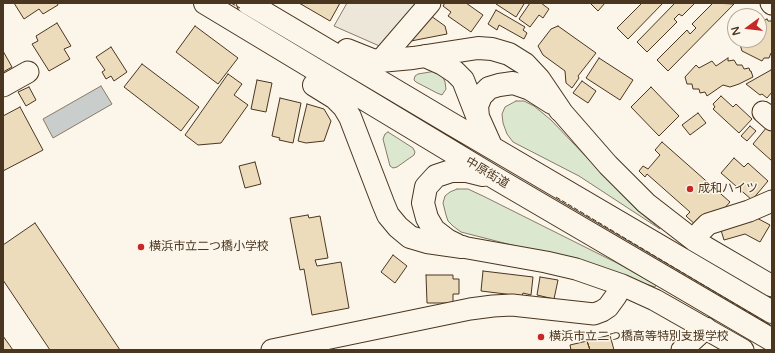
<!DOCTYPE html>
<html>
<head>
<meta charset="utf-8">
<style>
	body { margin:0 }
	#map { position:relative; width:775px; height:353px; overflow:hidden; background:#fbf6e9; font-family:"Varela Round",sans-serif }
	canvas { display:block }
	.frame { position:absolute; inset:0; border:4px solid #4a3520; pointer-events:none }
	.north { position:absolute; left:727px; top:8px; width:40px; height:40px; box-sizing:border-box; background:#fbf6e9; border:1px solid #b4a999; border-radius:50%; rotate:255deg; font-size:11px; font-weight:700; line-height:16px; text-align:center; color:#4a3520 }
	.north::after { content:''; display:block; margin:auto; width:14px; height:18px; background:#c62828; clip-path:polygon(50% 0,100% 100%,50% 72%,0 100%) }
</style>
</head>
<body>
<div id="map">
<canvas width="775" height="353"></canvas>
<div class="frame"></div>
<div class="north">N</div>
</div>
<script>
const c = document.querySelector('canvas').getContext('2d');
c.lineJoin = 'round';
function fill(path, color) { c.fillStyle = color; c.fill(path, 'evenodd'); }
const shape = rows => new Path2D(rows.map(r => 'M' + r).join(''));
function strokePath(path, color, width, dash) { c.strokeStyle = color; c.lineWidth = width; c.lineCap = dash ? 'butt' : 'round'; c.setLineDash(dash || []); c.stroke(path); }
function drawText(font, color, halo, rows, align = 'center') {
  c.font = font + ' "Varela Round","Noto Sans JP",sans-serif'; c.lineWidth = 3; c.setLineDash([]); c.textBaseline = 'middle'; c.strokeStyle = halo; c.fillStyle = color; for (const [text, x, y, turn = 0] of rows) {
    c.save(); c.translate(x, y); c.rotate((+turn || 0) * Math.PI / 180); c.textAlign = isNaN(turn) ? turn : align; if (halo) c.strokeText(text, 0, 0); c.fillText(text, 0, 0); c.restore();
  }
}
const green = shape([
	[436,71,442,75,445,82,446,89,442,95,437,93,416,82,414,80,415,76,418,74,436,71],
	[516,101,524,101,534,106,551,120,637,210,660,229,579,176,513,142,507,134,503,123,502,114,505,107,516,101],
	[388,132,413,148,415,152,414,155,397,167,393,168,390,166,383,139,385,134,388,132],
	[457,189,468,189,483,196,617,263,656,285,655,287,582,263,461,232,453,226,448,221,446,215,443,203,445,196,450,192,457,189]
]);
fill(green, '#dce7d0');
strokePath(green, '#887966', 1);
const parking = shape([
	[347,3,421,3,384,48,334,26,347,3]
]);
fill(parking, '#ede7d9');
strokePath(parking, '#887966', 1);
const water = shape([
	[101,86,112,104,53,138,43,119,101,86]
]);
fill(water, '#c9cecd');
strokePath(water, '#887966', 1);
const building = shape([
	[14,3,57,3,58,5,43,14,39,9,24,19,14,3],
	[299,3,340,3,330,21,299,3],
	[445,3,466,3,483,15,471,32,448,16,451,12,443,6,445,3],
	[496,3,522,3,524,4,516,17,496,4,496,3],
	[530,3,541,3,549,9,543,18,539,15,530,27,519,19,530,3],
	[590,3,605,3,598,11,590,3],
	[642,3,663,3,628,39,617,28,642,3],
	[675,3,695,3,682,16,679,14,674,19,677,22,647,52,637,42,675,3],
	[713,3,734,4,668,71,657,60,687,30,690,34,696,28,692,24,713,3],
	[496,10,525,27,523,30,527,33,524,39,499,25,497,30,488,24,496,10],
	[431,16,445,26,447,34,411,41,431,16],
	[767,19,768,21,772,21,772,53,771,53,769,58,764,58,762,61,742,51,739,41,759,40,759,23,767,19],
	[57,23,71,46,64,49,70,59,49,71,32,44,38,41,36,36,57,23],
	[195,26,238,58,218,84,176,52,195,26],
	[558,26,596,53,578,76,579,78,572,88,566,83,565,71,543,55,538,46,551,29,558,26],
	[111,47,127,72,114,81,111,76,106,79,102,72,105,70,96,57,111,47],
	[3,51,12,67,3,72,3,51],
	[599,58,633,80,620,100,586,78,599,58],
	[728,58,728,61,734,60,737,65,742,65,744,69,749,68,750,71,751,71,753,77,739,84,730,87,723,85,707,96,705,92,700,93,699,89,693,89,692,84,687,84,685,77,696,65,699,68,712,61,716,66,728,58],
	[142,64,199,107,181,131,124,87,142,64],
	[771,70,772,71,772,92,767,98,762,94,760,95,746,84,771,70],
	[228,74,242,84,234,95,248,105,221,143,198,145,185,135,228,74],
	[257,80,272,83,266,112,251,109,257,80],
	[582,81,596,91,588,103,573,93,582,81],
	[29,87,36,100,26,106,18,92,29,87],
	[651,87,679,116,659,136,631,107,651,87],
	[721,96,733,107,736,104,752,119,739,133,713,109,715,107,713,104,721,96],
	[280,98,301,103,293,143,279,140,280,138,272,136,280,98],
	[307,104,324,109,331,121,324,141,306,143,298,141,307,104],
	[20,107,43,150,3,171,3,116,20,107],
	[698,113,706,123,690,135,682,125,698,113],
	[750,126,756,131,747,141,741,136,750,126],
	[767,127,772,131,772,161,753,144,767,127],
	[662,142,730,202,721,212,716,214,712,211,698,227,686,216,690,212,647,174,645,177,639,171,643,166,648,169,660,155,655,150,662,142],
	[734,158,744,167,748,163,768,181,752,200,721,173,734,158],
	[255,162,261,184,245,188,239,166,255,162],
	[308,215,309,218,320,216,328,258,315,260,317,266,341,262,349,308,312,315,304,269,300,270,290,218,308,215],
	[755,217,770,225,760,242,745,234,724,240,720,227,755,217],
	[35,223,120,350,50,350,3,280,3,245,35,223],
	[393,255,407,266,395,283,381,272,393,255],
	[483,271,533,277,531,295,523,293,522,296,481,291,483,271],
	[426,275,453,275,453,279,459,279,459,294,453,294,453,303,427,303,426,275],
	[540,277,558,280,554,299,537,295,540,277],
	[610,335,614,350,590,350,587,341,610,335],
	[3,336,13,350,3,350,3,336],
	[587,341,590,350,571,350,570,345,587,341]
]);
fill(building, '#ecdcbc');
strokePath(building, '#4a3520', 1);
const minor = shape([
	[771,3,772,4],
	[380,61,430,3],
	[3,86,28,72],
	[560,110,608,165,646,203,695,241,772,286],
	[763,112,772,120],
	[695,241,701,231,708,224,749,211,772,201],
	[462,247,546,262,576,269,622,285,655,300,743,350],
	[272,350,470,309,493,306,512,305,594,314,602,311,608,307,616,296,622,285],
	[682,350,706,328]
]);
const major = shape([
	[205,3,497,179,772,340],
	[248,3,450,123,772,312],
	[347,50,372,60,380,61,413,58,478,48,492,49,509,54,525,64,539,79,560,110],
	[425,56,443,64,455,72,463,80,477,116],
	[314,85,335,98,344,107,350,117,383,203,388,215,398,227,410,237,427,242,462,247],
	[491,146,478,117,477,106,481,96,489,88,499,85,513,83,530,89,552,103],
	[457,245,447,240,434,230,427,218,423,203,426,187,436,176,451,171,467,171,483,175]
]);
strokePath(minor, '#4a3520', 23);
strokePath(major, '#4a3520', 24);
strokePath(minor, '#fbf6e9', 21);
strokePath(major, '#fbf6e9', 22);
strokePath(shape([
	[231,3,240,8],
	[556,197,772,326]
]), '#4a3520', 1, [5, 2]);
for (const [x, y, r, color] of [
	[690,189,4,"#c62828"],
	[141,247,4,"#c62828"],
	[541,337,4,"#c62828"]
]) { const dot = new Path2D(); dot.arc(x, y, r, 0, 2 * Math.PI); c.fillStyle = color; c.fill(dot); strokePath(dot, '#fbf6e9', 1.5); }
drawText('12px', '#4a3520', '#fbf6e9', [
	["中原街道",487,173,31]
]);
drawText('12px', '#4a3520', '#fbf6e9', [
	["成和ハイツ",698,189],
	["横浜市立二つ橋小学校",149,247],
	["横浜市立二つ橋高等特別支援学校",549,337]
], 'left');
</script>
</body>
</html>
